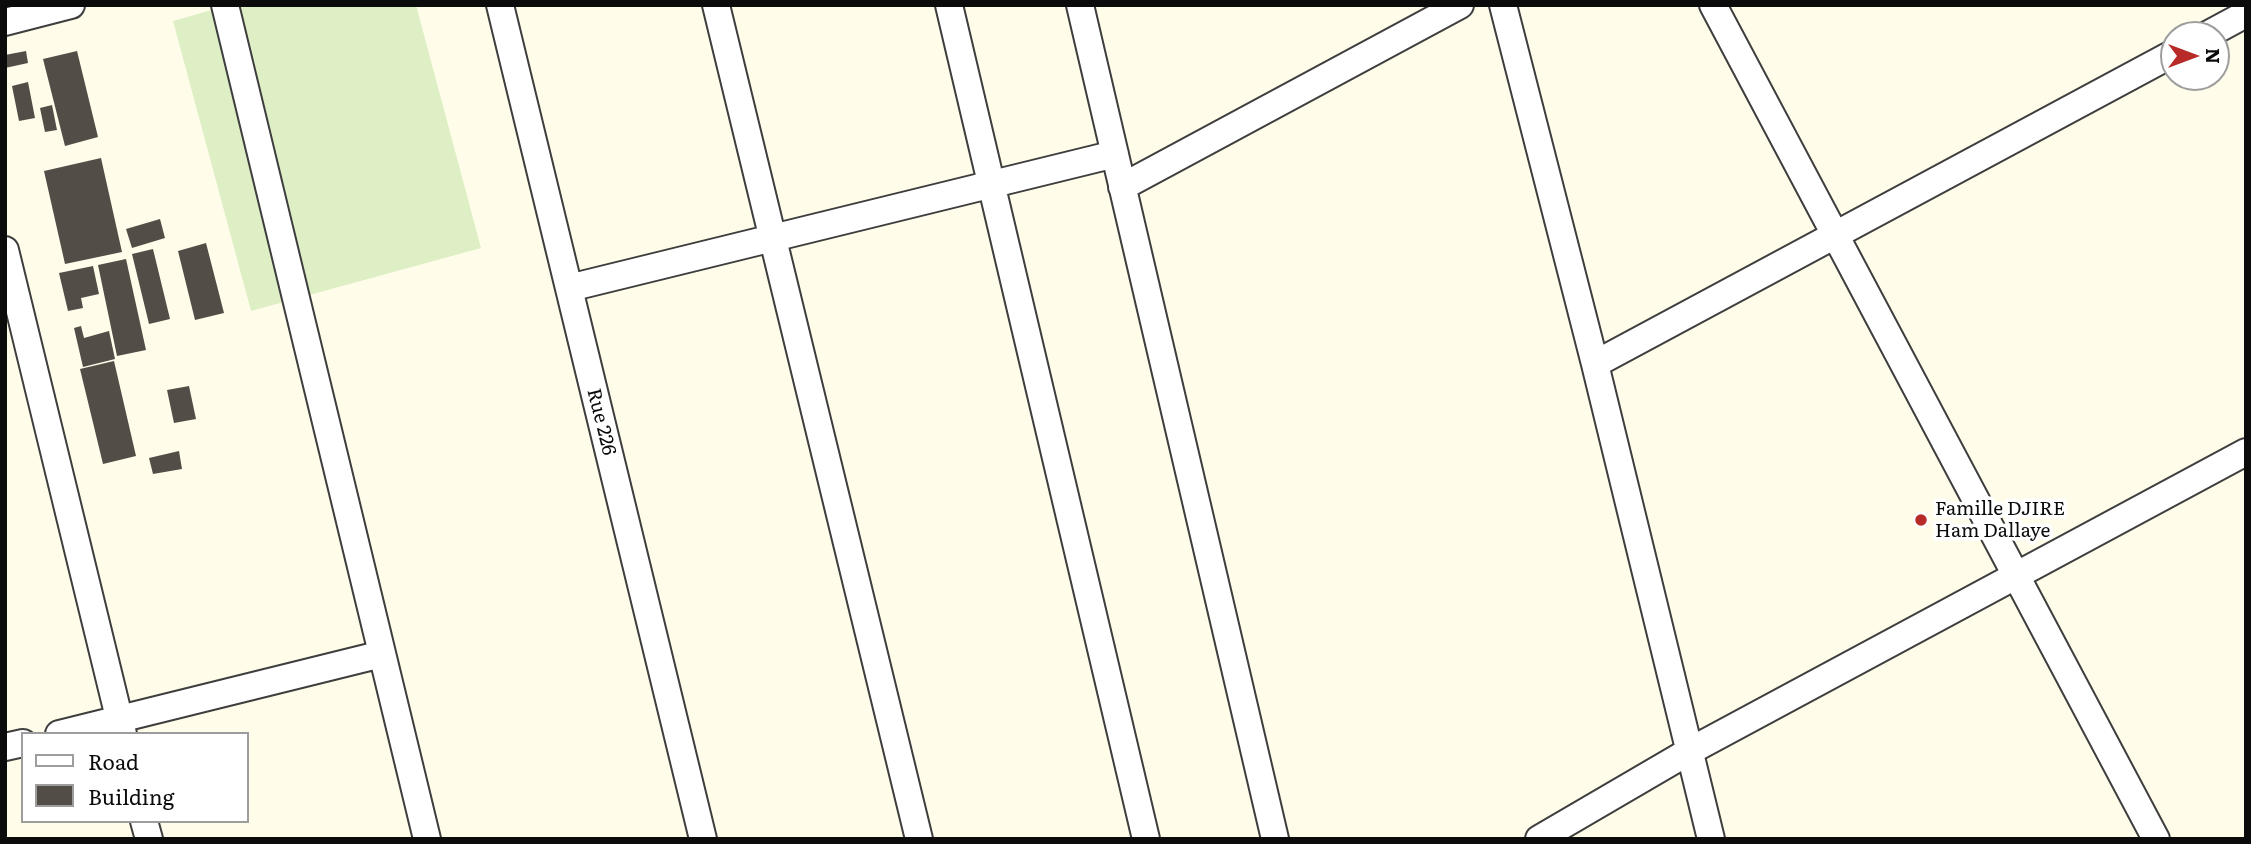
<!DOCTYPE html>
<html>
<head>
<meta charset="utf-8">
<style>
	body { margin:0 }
	#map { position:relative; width:2251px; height:844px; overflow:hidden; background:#fffce9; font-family:Literata,serif }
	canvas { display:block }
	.frame { position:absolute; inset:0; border:7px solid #0b0b0b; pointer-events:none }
	.legend { position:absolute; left:21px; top:732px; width:228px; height:91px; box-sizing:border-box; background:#fff; border:2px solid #9d9d9d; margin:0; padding:9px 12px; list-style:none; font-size:21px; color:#0b0b0b }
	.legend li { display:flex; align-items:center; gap:14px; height:35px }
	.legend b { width:35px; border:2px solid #9d9d9d }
	.north { position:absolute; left:2160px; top:21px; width:70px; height:70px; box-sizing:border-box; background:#fff; border:2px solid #9d9d9d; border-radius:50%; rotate:90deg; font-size:19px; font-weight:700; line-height:28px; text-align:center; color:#0b0b0b }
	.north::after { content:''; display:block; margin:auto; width:24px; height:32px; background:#b72a27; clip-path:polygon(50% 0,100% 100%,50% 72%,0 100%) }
</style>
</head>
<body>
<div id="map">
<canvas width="2251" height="844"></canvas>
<div class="frame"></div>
<ul class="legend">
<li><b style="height:9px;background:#fff"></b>Road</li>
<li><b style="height:19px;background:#534d47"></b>Building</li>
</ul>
<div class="north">N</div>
</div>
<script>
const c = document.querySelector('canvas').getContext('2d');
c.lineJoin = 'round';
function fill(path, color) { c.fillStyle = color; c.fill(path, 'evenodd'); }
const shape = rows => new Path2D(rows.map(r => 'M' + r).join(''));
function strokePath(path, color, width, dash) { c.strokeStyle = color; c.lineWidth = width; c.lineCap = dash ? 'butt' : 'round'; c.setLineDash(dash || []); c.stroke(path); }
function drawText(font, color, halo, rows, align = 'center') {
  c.font = font + ' Literata,serif'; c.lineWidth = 7; c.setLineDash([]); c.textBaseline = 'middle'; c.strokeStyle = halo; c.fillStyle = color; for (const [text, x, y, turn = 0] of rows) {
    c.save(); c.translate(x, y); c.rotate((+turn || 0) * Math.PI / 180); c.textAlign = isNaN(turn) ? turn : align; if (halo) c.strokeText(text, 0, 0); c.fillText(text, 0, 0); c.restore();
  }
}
fill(shape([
	[229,5,416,5,481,248,251,311,173,21]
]), '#deefc6');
fill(shape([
	[26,51,28,63,5,68,5,55],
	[77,51,98,137,65,146,43,59],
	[28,82,35,118,19,121,12,86],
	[52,105,57,130,45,132,40,108],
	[101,158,122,252,65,264,44,171],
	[160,219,165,238,132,248,126,229],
	[206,243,224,313,195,320,178,251],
	[153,249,170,319,149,324,132,254],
	[126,259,146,350,117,356,98,265],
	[93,266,99,294,81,298,83,308,68,311,59,273],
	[81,326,84,338,109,331,115,359,83,367,74,328],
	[114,361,136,456,103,464,80,369],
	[189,386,196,419,174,423,167,390],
	[179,451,182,469,153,474,149,458]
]), '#534d47');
const street = shape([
	[225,5,427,839],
	[500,5,703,839],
	[716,5,919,839],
	[949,5,1146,839],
	[1080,5,1275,839],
	[1503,5,1595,364,1711,839],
	[1713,5,2156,839],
	[5,22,71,5],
	[2207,35,2246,14],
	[1122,187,1460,5],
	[5,250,123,734],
	[569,288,1115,154],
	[1595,364,2174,53],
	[59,734,382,654],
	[5,747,23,743],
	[144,821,149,839],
	[1539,839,1688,752,2246,452]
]);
strokePath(street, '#3e3e3e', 30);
strokePath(street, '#fff', 26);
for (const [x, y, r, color] of [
	[1921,520,7,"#b72a27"]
]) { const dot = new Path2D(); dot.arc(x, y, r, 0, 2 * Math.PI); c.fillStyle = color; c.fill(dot); strokePath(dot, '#fff', 2.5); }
drawText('19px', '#0b0b0b', '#fff', [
	["Rue 226",601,422,76]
]);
drawText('19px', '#0b0b0b', '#fff', [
	["Famille DJIRE",1935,509],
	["Ham Dallaye",1935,531]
], 'left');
</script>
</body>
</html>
